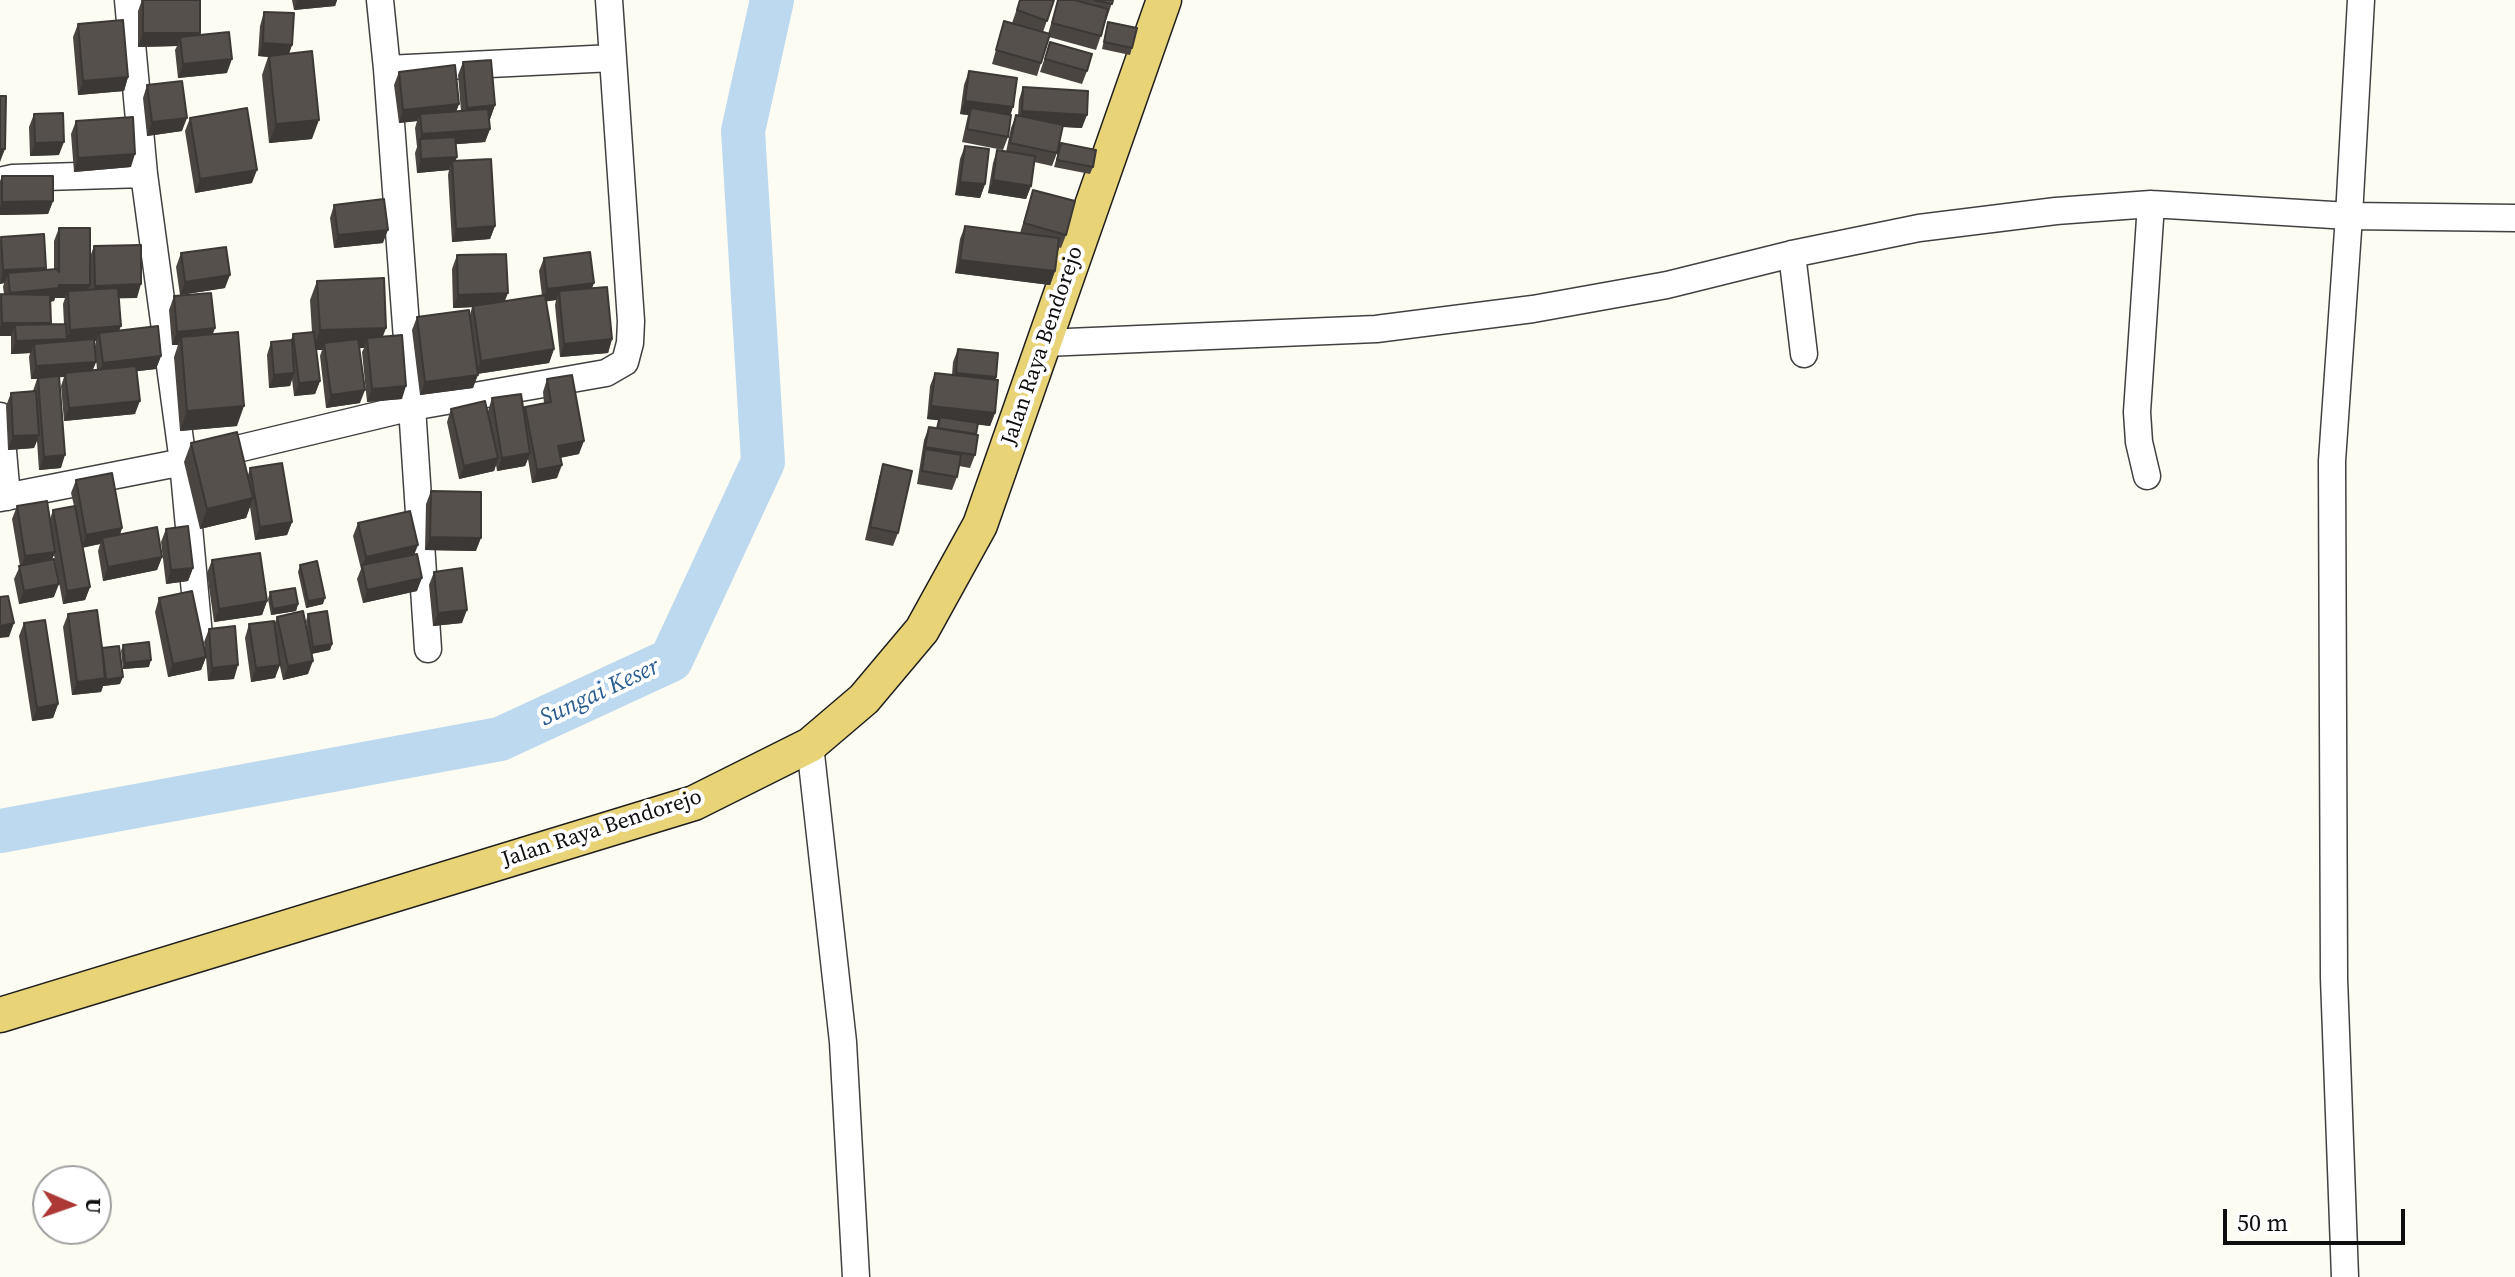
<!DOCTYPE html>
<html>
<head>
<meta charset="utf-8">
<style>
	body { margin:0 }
	#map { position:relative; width:2515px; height:1277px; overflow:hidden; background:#fdfcf2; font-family:"Source Serif 4",serif }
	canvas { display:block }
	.north { position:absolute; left:32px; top:1165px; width:80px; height:80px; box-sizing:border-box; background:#fff; border:2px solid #9f9f9f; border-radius:50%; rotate:92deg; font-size:22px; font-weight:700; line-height:32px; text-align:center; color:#0e0e0e }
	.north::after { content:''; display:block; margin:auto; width:28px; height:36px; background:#ad3937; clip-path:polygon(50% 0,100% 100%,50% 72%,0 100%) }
	.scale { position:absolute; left:2223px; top:1209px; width:182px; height:36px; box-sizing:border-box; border:4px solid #0e0e0e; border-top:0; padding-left:10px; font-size:24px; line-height:28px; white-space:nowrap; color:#0e0e0e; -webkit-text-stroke:6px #fff; paint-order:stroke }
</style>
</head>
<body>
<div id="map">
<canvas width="2515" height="1277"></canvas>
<div class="north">U</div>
<div class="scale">50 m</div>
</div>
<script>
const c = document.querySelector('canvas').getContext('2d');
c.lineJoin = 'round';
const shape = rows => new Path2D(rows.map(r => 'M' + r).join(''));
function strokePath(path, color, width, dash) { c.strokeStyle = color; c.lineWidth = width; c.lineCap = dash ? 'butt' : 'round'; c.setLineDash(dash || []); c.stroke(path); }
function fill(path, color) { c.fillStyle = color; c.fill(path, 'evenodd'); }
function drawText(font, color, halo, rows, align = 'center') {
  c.font = font + ' "Source Serif 4",serif'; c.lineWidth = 8; c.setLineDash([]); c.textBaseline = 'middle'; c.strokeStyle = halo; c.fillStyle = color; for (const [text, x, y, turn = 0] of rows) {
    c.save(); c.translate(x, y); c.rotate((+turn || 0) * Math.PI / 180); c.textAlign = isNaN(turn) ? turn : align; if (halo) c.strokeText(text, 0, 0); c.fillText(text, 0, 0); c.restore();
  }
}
strokePath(shape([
	[0,831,500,739,671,660,763,462,743,131,772,0]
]), '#bcd9ef', 44);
const minor = shape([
	[128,0,144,174,183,462,199,636],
	[380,0,387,69,412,407,428,649],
	[387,69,613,58],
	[0,181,12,178,144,174],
	[1792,254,1804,354],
	[1044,343,1376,329,1533,309,1667,285,1792,254,1919,228,2056,211,2151,204,2349,216,2515,218],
	[0,416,7,497],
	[2147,476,2139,442,2137,412,2151,204],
	[0,498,183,462,412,407,606,373,625,362,630,343,631,321,609,0],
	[810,745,843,1042,856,1277],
	[2345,1277,2334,978,2332,461,2349,216,2361,0]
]);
const major = shape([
	[0,1015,694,803,810,745,864,699,922,630,980,525,1164,0]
]);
strokePath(minor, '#414141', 29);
strokePath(major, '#1f1f1f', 37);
strokePath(minor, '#fff', 26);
strokePath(major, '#e8d377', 34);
fill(shape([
	[142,0,200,0,199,35,227,73,178,78,175,50,177,46,138,47,138,11],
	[292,0,337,0,335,6,294,10],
	[1020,0,1054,0,1043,32,1048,34,1058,0,1113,0,1096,50,1049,37,1037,76,992,64,1004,21,1012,23],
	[264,12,292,45,289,54,312,139,269,143,262,75,268,57,258,56,260,26],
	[1108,22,1132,48,1130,55,1102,49],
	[78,24,128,77,124,91,78,95,73,37],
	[1050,42,1087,71,1082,84,1040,72],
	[463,62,495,105,490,119,490,129,485,142,456,144,457,157,455,161,495,226,490,239,452,242,448,175,449,170,417,173,415,153,417,147,415,128,417,121,399,123,394,85,399,72,459,104,456,112,461,111,458,75],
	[969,71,1011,115,1008,137,1003,150,962,142,968,115,960,114,964,85],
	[147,85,182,131,147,136,143,98],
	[1023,87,1082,128,1062,127,1057,153,1052,166,1034,162,1031,186,1026,199,988,193,993,163,997,150,1006,152,1011,128,1016,115,1018,116,1019,100],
	[34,114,59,155,30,156,29,127],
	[190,118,252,183,195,193,185,131],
	[76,121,131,167,74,172,71,134],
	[1061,143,1093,167,1090,174,1054,167],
	[965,146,985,184,980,198,955,195,960,159],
	[2,176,53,201,48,214,0,215,0,181],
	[1033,190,1066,235,1061,248,1058,247,1055,271,1050,285,955,273,960,239,965,226,1020,233],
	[334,205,383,243,334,248,330,218],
	[59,228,90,257,94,246,137,298,119,298,119,330,161,356,156,369,137,371,135,414,64,421,61,386,64,377,59,377,61,468,39,470,37,441,34,448,8,450,6,406,11,393,33,391,37,379,31,379,29,357,30,353,11,354,11,336,0,336,0,298,1,294,4,294,3,287,4,283,0,284,0,241,1,237,46,270,54,269,54,241],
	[55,298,65,298,63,304,64,324,50,324,50,302,54,301],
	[94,341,96,341,95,346,97,370,92,371,96,362],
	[181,253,225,288,180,295,176,267],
	[457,255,505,302,542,296,539,271,544,258,592,288,612,339,608,353,560,357,555,305,556,300,546,301,554,349,549,363,477,374,473,388,420,395,412,330,417,317,470,315,472,307,453,308,452,269],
	[317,281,386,328,382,337,402,399,367,402,362,352,364,348,359,348,360,403,326,408,320,356,322,350,316,350,320,381,315,394,294,396,292,379,290,386,269,388,267,355,271,342,291,340,293,334,312,332,310,300],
	[174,296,215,328,212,334,237,426,180,431,174,357,178,345,172,345,169,310],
	[958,349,996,377,995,413,990,426,977,424,975,455,970,468,959,466,957,477,952,490,917,484,924,440,929,427,936,428,938,420,927,419,930,386,935,373,952,375,953,362],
	[547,379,579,454,560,458,557,478,532,483,528,459,525,466,497,471,496,465,494,471,459,479,447,422,451,409,488,411,492,398,524,411,525,407,544,403,543,392],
	[191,443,248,475,250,468,292,522,287,535,255,540,250,507,246,518,200,529,184,462],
	[883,464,898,533,893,546,865,540,879,478],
	[76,480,122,528,120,534,162,557,157,570,103,581,98,551,100,544,83,547,90,587,85,600,63,604,54,555,52,559,54,597,19,604,14,579,20,566,12,519,17,506,50,519,53,510,74,506,71,493],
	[431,491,476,551,425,550,426,504],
	[358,523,414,554,417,591,363,603,357,579,361,569,353,536],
	[166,529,193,568,188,581,166,584,161,542],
	[212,560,267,601,262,615,214,622,207,573],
	[300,565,323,604,306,608,298,572],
	[434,572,462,623,433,626,429,585],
	[270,592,298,604,296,611,271,615,268,599],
	[159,598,206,657,204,642,209,629,234,679,208,681,206,657,201,670,168,677,155,612],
	[68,614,102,648,120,684,103,686,101,692,72,695,63,627],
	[308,614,332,644,330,650,311,654,308,674,283,680,279,662,275,678,251,682,245,638,249,624,274,625,277,617,309,643,306,621],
	[24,623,58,704,53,718,32,721,19,636],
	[123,645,149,667,123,669,121,651]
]), '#4a4541');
fill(shape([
	[297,0,337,0,335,6,294,10],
	[143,33,200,33,195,46,180,37,177,46,138,47],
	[263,43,292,45,287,58,258,56],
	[232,59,227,73,178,78,183,64],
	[128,77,124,91,78,95,83,81],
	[965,101,1013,107,1009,120,971,108,968,115,960,114],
	[459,104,454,117,420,114,417,121,399,123,403,110],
	[495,105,490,119,462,121,467,108],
	[1022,111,1087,115,1082,128,1017,124],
	[187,118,182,131,147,136,152,122],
	[319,120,312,139,269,143,276,124],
	[490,129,485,142,421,147,420,139,417,147,422,134],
	[64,142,59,155,30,156,35,143],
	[0,149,5,149,0,162],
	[135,154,131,167,74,172,78,158],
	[457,157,453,167,452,161,449,170,417,173,421,159],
	[257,170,252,183,195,193,200,179],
	[993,180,1031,186,1026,199,988,193],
	[960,182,985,184,980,198,955,195],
	[53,201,48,214,0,215,0,208,2,202],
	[495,226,490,239,452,242,456,229],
	[388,230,383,243,334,248,338,235],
	[960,260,1055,271,1050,285,955,273],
	[46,268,42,281,8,273,4,283,0,284,3,270],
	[230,275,225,288,180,295,185,282],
	[594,283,589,297,559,291,556,300,543,302,547,289],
	[141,284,137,298,90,299,95,286],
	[59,285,90,285,85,298,68,291,65,298,55,298,54,301,5,306,10,293],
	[508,293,503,306,453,308,458,295],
	[2,323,51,323,46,336,15,325,11,336,0,336,0,327],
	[121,326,116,339,99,333,96,341,66,343,70,330],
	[215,328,210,342,181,337,178,345,172,345,177,332],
	[386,328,379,347,367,338,364,348,325,349,324,343,322,350,313,350,320,330],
	[67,339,62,352,34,344,31,353,11,354,16,341],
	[612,339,608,353,560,357,564,344],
	[554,349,549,363,476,374,481,361],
	[161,356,156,369,98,376,103,363],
	[96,362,91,375,65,373,64,377,31,379,36,366],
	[294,373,290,386,269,388,274,375],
	[956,373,996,377,992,390,951,386],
	[478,375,473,388,420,395,425,382],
	[320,381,315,394,294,396,299,383],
	[406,386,402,399,367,402,372,389],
	[365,390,360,403,326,408,331,395],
	[140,401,135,414,64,421,69,408],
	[244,406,237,426,180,431,187,411],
	[931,406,995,413,990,426,927,419],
	[39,435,34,448,8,450,13,436],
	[584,441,579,454,553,459,558,446],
	[530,453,525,466,497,471,502,458],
	[65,455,61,468,39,470,44,457],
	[498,458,494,471,459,479,464,466],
	[562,465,557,478,532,483,537,470],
	[253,498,246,518,200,529,207,509],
	[292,522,287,535,255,540,260,527],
	[122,528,118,541,102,538,100,544,82,548,86,535],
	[430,537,481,538,476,551,425,550],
	[418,545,413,558,362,566,366,557],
	[55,552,50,565,20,570,25,556],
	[162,557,157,570,103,581,108,567],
	[193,568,188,581,166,584,171,570],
	[422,578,417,591,363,603,367,590],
	[59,584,54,597,19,604,24,591],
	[90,587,85,600,63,604,67,591],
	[325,598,323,604,306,608,308,601],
	[267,601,262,615,214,622,219,609],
	[298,604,296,611,271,615,273,609],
	[467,610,462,623,433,626,438,613],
	[14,623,9,637,0,638,0,626],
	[332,644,330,650,311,654,313,647],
	[206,657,201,670,168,677,173,664],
	[151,660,149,667,123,669,125,663],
	[313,661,308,674,283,680,288,666],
	[238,665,234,679,208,681,212,668],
	[280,665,275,678,251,682,256,668],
	[123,677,120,684,103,686,101,692,72,695,77,682],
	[58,704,53,718,32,721,37,708]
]), '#3c3835');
const building = shape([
	[143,0,200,0,200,33,143,33,143,0],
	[1020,0,1054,0,1047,21,1017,10,1020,0],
	[1058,0,1074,0,1108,9,1101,36,1052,23,1058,0],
	[1094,0,1113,0,1112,4,1094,0],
	[264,12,294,13,292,45,263,43,264,12],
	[123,20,128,77,83,81,78,24,123,20],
	[1004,21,1050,34,1041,63,996,50,1004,21],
	[1108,22,1137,28,1132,48,1104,42,1108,22],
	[229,32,232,59,183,64,180,37,229,32],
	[1050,42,1092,54,1087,71,1045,59,1050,42],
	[312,51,319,120,276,124,269,56,312,51],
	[491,60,495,105,467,108,463,62,491,60],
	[455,65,459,104,403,110,399,72,455,65],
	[969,71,1017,78,1013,107,965,101,969,71],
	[182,81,187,118,152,122,147,85,182,81],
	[1023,87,1088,91,1087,115,1022,111,1023,87],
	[0,96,6,96,5,149,0,149,0,96],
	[247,108,257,170,200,179,190,118,247,108],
	[971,108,1011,115,1008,137,967,129,971,108],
	[488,109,490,129,422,134,420,114,488,109],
	[63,113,64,142,35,143,34,114,63,113],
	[1016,115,1063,125,1057,153,1010,143,1016,115],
	[133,117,135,154,78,158,76,121,133,117],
	[455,137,457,157,421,159,420,139,455,137],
	[1061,143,1096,150,1093,167,1057,160,1061,143],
	[965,146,989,149,985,184,960,182,965,146],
	[997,150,1035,156,1031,186,993,180,997,150],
	[491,159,495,226,456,229,452,161,491,159],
	[2,176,53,176,53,201,2,202,2,176],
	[1033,190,1075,201,1066,235,1024,223,1033,190],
	[384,199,388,230,338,235,334,205,384,199],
	[965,226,1059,238,1055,271,960,260,965,226],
	[59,228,90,228,90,285,59,285,59,288,10,293,8,273,57,269,59,272,59,228],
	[44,234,46,268,3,270,1,237,44,234],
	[141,245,141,284,95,286,94,246,141,245],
	[226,247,230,275,185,282,181,253,226,247],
	[590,252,594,283,547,289,544,258,590,252],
	[506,254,508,293,458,295,457,255,506,254],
	[384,278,386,328,320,330,317,281,384,278],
	[607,287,612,339,564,344,559,291,607,287],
	[118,288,121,326,70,330,68,291,118,288],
	[211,293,215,328,177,332,174,296,211,293],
	[1,294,50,295,51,323,2,323,1,294],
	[545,295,554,349,481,361,473,306,545,295],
	[469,310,478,375,425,382,417,317,469,310],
	[66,324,67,339,16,341,15,325,66,324],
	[158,326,161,356,103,363,99,333,158,326],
	[238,332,244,406,187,411,181,337,238,332],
	[314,332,320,381,299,383,293,334,314,332],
	[402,335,406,386,372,389,367,338,402,335],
	[94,339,96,362,36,366,34,344,94,339],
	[358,339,365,390,331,395,324,343,358,339],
	[292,340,294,373,274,375,271,342,292,340],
	[958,349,998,353,996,377,956,373,958,349],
	[136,366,140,401,69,408,65,373,136,366],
	[935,373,998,380,995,413,931,406,935,373],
	[572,375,584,441,558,446,562,465,537,470,525,407,551,402,547,379,572,375],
	[59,376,65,455,44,457,38,378,59,376],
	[36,391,39,435,13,436,11,393,36,391],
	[521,394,530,453,502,458,492,398,521,394],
	[485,401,498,458,464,466,451,409,485,401],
	[940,417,978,423,976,434,938,428,940,417],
	[929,427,978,435,975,455,925,447,929,427],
	[237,432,253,498,207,509,191,443,237,432],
	[925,449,961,455,957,477,922,471,925,449],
	[282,463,292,522,260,527,250,468,282,463],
	[883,464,912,471,898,533,870,527,883,464],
	[112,473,122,528,86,535,76,480,112,473],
	[431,491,481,492,481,538,430,537,431,491],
	[47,501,55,552,25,556,17,506,47,501],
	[75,506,90,587,67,591,53,510,75,506],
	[410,511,418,545,366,557,358,523,410,511],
	[188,526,193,568,171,570,166,529,188,526],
	[157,527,162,557,108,567,102,538,157,527],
	[260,553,267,601,219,609,212,560,260,553],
	[417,554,422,578,367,590,362,565,417,554],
	[54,559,59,584,24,591,19,566,54,559],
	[317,561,325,598,308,601,300,565,317,561],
	[462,568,467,610,438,613,434,572,462,568],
	[295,588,298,604,273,609,270,592,295,588],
	[192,591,206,657,173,664,159,598,192,591],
	[8,596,14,623,0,626,0,597,8,596],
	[97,610,106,678,77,682,68,614,97,610],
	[303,611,313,661,288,666,277,617,303,611],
	[327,611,332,644,313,647,308,614,327,611],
	[45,620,58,704,37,708,24,623,45,620],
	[274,621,280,665,256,668,249,624,274,621],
	[235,626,238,665,212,668,209,629,235,626],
	[149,642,151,660,125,663,123,645,149,642],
	[119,646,123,677,105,680,102,648,119,646]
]);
fill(building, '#56504c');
strokePath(building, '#3c3835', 2);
drawText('22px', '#0e0e0e', '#fff', [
	["Jalan Raya Bendorejo",1043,346,-71],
	["Jalan Raya Bendorejo",602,829,-18]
]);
drawText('italic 24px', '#275c91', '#fff', [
	["Sungai Keser",600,693,-25]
]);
</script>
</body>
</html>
